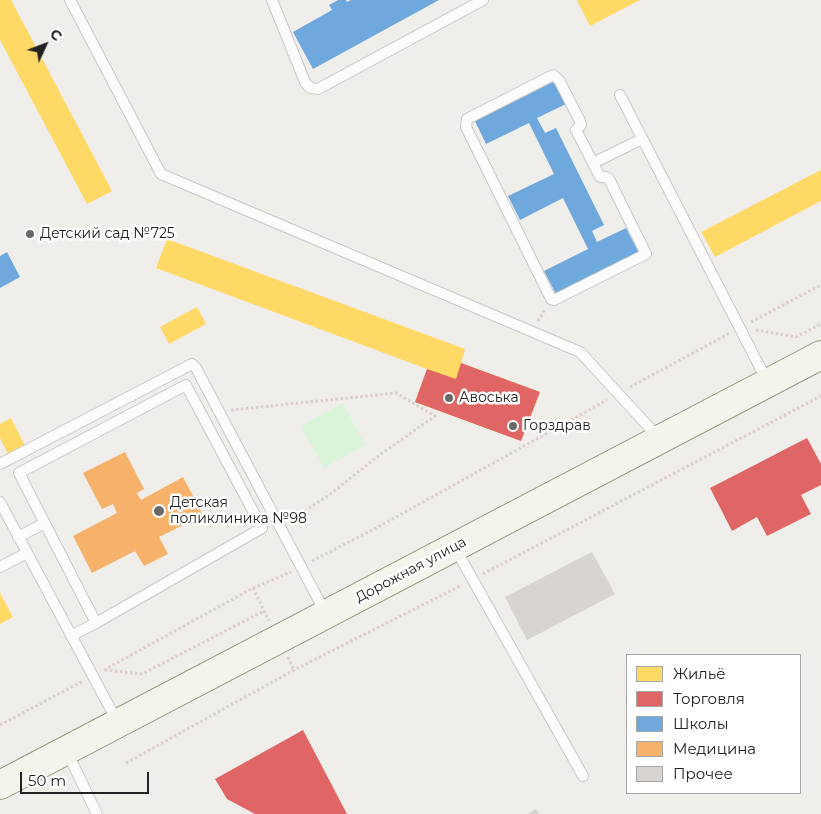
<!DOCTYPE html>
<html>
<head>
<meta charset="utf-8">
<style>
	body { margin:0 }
	#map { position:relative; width:821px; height:814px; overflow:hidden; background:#f0eeeb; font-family:Montserrat,sans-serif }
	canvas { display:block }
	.legend { position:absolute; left:626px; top:654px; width:175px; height:140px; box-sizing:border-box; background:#fff; border:1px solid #a7a7a7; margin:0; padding:6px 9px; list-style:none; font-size:15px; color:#222 }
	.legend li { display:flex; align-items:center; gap:10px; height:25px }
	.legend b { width:25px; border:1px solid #a7a7a7 }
	.north { position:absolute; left:20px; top:20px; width:50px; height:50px; -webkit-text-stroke:4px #fff; paint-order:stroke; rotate:47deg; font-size:14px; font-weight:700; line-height:20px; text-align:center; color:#222 }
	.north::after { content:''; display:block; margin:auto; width:18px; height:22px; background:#222; clip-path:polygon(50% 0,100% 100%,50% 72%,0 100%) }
	.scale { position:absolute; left:20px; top:772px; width:129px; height:22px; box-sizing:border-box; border:2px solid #222; border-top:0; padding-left:6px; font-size:15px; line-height:18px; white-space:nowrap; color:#222; -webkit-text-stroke:4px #fff; paint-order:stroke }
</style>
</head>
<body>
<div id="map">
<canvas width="821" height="814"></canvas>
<ul class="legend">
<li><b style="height:14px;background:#ffd966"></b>Жильё</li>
<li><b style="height:14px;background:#e06666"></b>Торговля</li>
<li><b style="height:14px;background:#6fa8dc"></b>Школы</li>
<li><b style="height:14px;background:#f6b26b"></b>Медицина</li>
<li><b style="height:14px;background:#d7d4d2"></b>Прочее</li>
</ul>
<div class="north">С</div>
<div class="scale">50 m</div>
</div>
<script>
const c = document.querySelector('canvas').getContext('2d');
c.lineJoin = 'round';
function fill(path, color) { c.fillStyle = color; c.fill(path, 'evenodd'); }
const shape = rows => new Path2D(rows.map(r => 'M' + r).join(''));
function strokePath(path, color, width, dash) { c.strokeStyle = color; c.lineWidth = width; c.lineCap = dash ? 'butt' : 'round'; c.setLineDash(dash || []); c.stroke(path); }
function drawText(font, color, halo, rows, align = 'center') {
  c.font = font + ' Montserrat,sans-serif'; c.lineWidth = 5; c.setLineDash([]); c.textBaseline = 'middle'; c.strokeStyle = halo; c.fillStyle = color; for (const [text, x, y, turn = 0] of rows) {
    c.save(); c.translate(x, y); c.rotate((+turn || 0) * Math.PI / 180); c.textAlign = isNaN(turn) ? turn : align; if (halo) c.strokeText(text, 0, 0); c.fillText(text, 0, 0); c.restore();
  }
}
fill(shape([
	[343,403,365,445,324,468,301,426]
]), '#daf5da');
fill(shape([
	[0,0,11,0,112,191,87,204,0,40],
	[579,0,640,0,590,26,577,1],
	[821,170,821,201,715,257,701,232],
	[167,239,465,349,461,363,540,392,521,441,415,402,427,369,156,268],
	[197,307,206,324,169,344,160,327],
	[11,418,25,446,8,454,0,438,0,424],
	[0,593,13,617,0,624]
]), '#ffd966');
fill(shape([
	[461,363,540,392,521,441,415,402,427,369,456,379],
	[807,438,821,464,821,485,801,495,811,514,767,536,757,517,732,531,710,488],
	[303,730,347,814,255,814,227,799,215,779]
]), '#e06666');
fill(shape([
	[338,0,346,0,347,2,351,0,439,0,313,69,293,32,332,10,329,5],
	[555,81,566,104,537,118,545,133,556,128,604,225,592,231,597,242,626,228,639,253,556,294,544,271,588,249,563,198,520,220,508,196,554,174,529,123,486,144,475,121],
	[7,252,20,277,0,288,0,256]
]), '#6fa8dc');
fill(shape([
	[125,452,144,489,137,493,141,500,183,477,203,515,159,537,168,554,144,566,135,551,92,573,73,536,117,513,113,504,102,509,83,473]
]), '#f6b26b');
fill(shape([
	[592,552,615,594,527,640,505,597],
	[536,809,539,814,527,814]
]), '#d7d4d2');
const service = shape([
	[70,0,161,174,580,352,659,438],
	[272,0,305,82,310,88,318,89,483,0],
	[620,95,767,381],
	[593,163,600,177,606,177,609,179,646,254,554,300,551,299,466,127,467,119,553,75,559,80,580,121,581,125,576,130,593,163,642,139],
	[0,464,192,364,196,368,326,614],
	[0,502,118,723],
	[18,537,45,523],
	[455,548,583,776],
	[0,567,27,553],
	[71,636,96,623,19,473,186,385,262,528,96,623],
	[67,752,97,814]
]);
const secondary = shape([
	[0,785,821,355]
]);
strokePath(service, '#c9c8c7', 12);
strokePath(secondary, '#999a82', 30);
strokePath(shape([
	[538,321,545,309],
	[751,322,821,285],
	[756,330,796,337,821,324],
	[630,387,730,333],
	[231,410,396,393,435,416,381,454,329,495,291,520],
	[312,561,378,527,607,400],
	[483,574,821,396],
	[253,588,269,621],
	[288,657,294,670],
	[104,670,253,588,291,572],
	[105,670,142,674,264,611],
	[0,725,83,681],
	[126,763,294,670,462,585]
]), '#dccecd', 3, [2.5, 2.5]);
strokePath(service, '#fdfcfc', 10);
strokePath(secondary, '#f4f4ed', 28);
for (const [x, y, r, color] of [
	[30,234,5,"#6a6968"],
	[449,398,5,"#6a6968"],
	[513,426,5,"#6a6968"],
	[159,511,6,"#6a6968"]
]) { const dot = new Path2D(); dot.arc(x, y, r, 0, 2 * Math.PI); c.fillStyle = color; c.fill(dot); strokePath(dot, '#fff', 2); }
drawText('14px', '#222', '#fff', [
	["Детский сад №725",40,234],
	["Авоська",459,398],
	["Горздрав",523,426],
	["Детская",170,503],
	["поликлиника №98",170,519]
], 'left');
drawText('14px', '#222', '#fff', [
	["Дорожная улица",411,570,-28]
]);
</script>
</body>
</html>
